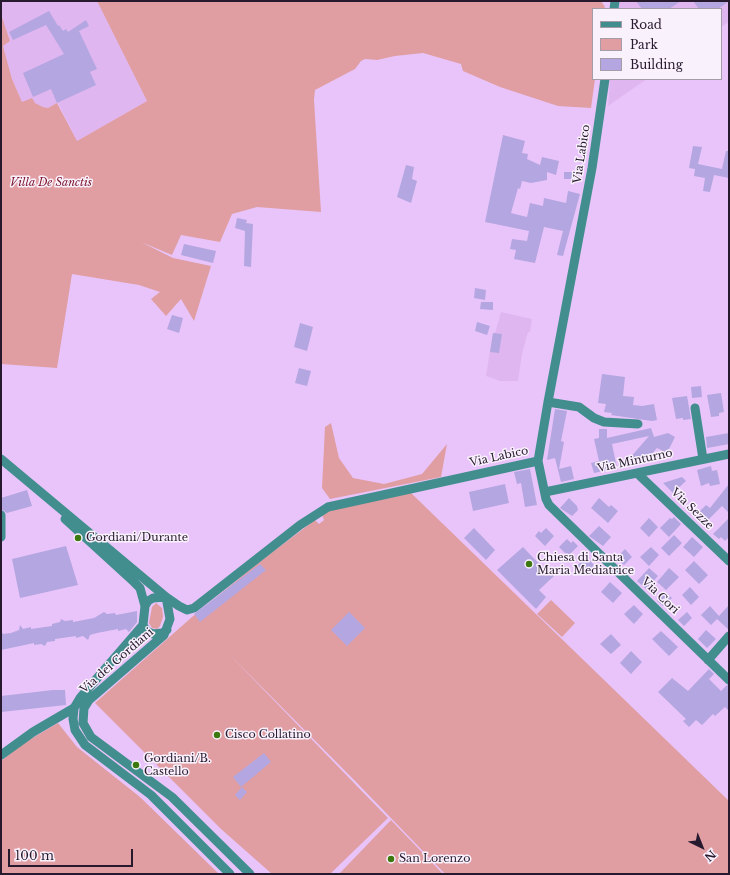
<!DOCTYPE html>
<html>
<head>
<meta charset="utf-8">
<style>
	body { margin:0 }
	#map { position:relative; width:730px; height:875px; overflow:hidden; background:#e9c4fa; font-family:"Libre Baskerville",serif }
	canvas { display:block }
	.frame { position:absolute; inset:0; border:2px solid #281a2e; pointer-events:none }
	.legend { position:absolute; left:592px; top:8px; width:130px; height:72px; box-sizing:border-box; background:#f9f2fd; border:1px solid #a59caa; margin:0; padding:5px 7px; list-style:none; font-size:12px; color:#281a2e }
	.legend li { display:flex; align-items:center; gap:8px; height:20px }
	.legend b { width:20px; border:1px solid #a59caa }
	.north { position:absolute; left:682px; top:827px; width:40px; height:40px; -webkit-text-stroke:3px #f9f2fd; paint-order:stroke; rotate:137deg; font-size:11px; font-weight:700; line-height:16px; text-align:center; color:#281a2e }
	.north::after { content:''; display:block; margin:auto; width:14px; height:18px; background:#281a2e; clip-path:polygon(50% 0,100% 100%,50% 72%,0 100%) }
	.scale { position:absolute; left:8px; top:849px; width:125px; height:18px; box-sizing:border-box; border:2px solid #281a2e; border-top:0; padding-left:5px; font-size:12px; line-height:14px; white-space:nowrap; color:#281a2e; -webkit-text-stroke:3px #f9f2fd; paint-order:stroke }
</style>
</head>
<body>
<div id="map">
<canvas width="730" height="875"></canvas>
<div class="frame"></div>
<ul class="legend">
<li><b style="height:5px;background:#428e8e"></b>Road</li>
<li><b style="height:11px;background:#e09ea2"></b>Park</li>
<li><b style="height:11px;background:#b4a6e0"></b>Building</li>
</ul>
<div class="north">N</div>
<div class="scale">100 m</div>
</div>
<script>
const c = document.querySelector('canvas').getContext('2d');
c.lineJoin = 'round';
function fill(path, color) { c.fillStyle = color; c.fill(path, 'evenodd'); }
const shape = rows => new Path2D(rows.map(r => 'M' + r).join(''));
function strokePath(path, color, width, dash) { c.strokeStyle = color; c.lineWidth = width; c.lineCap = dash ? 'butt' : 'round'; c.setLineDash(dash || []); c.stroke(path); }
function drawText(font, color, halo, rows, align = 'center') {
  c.font = font + ' "Libre Baskerville",serif'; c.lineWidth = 3; c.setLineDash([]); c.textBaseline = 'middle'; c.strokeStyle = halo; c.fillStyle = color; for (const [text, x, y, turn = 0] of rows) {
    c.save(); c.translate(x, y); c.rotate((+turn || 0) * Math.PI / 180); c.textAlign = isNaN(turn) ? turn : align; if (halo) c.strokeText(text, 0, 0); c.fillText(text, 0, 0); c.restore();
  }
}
fill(shape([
	[1,1,97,1,147,101,77,141,58,103,48,108,43,107,34,103,22,102,12,79,3,46,10,41,1,14],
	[617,1,729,1,729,22,721,27,721,9,617,9],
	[610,79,647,79,608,106],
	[501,312,532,319,530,332,528,332,522,354,518,381,500,381,486,376,493,333,495,333]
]), '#e0b6f1');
fill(shape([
	[97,1,601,1,605,7,604,9,593,9,593,79,595,79,591,108,558,106,500,87,463,71,461,64,423,53,395,56,377,60,365,59,361,61,355,69,315,90,314,100,321,212,257,207,232,214,220,242,181,235,172,255,141,242,173,258,211,266,194,321,181,299,166,316,151,299,160,292,139,285,72,274,57,368,1,364,1,14,10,41,3,46,12,79,22,102,32,98,35,103,43,107,48,108,57,103,77,141,147,101],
	[331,423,339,458,353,478,384,484,422,474,447,444,441,477,330,499,322,488,325,427],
	[410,492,729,801,729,874,445,874,358,784,227,652,388,818,330,874,272,874,221,829,95,703,192,617,262,560,315,520,319,524,324,520,322,515,332,509],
	[551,600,575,623,562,637,537,614],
	[156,603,162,608,163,617,160,626,157,629,152,628,149,623,152,607],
	[58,723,77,747,140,797,219,874,1,874,1,761,24,743],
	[391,820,443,874,339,874]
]), '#e09ea2');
fill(shape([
	[636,1,681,1,669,9,642,9],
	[693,1,729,1,718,9,699,9],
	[49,11,58,26,59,25,63,31,66,29,68,32,86,20,89,26,79,31,97,69,90,72,96,85,57,103,51,89,33,97,23,73,64,54,46,25,13,40,9,32],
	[503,135,525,141,522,153,528,154,527,159,540,165,542,157,559,161,556,175,547,172,547,180,531,183,522,181,520,189,518,188,511,213,527,217,530,203,543,206,544,198,566,203,568,191,580,194,563,256,557,255,563,231,544,227,535,263,514,259,516,250,510,249,512,239,527,241,529,231,485,222],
	[693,146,702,147,698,164,722,169,726,151,729,151,729,178,714,175,710,192,703,191,705,178,694,176,695,169,689,168],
	[406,165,414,167,412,179,417,181,411,203,397,197],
	[564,172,577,172,577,179,564,179],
	[237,218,247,220,246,223,253,224,251,267,244,266,245,231,235,228],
	[184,244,216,251,213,263,181,255],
	[475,288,486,290,485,300,474,298],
	[481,302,493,302,493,310,480,309],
	[172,315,183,318,179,333,167,329],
	[477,322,490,326,487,335,475,331],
	[300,323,313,327,307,351,294,347],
	[493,333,502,334,499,353,490,352],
	[299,368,311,371,307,386,295,383],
	[602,374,625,377,623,396,634,397,633,405,642,406,654,404,657,420,652,421,611,415,612,413,604,412,606,404,598,403],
	[701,386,702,397,692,398,691,387],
	[721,393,724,412,719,413,719,416,711,417,707,395],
	[687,396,691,419,683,420,683,418,676,419,672,398],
	[555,409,567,411,561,441,564,442,559,469,571,466,574,479,561,482,555,458,547,460],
	[651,428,654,437,668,433,675,437,667,453,657,448,646,461,642,458,636,466,629,459,649,436,612,444,617,468,594,473,591,463,599,461,594,439,599,438,599,429,607,429,607,438],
	[729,433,729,444,707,448,706,437],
	[711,466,712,471,717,470,720,484,710,486,709,483,701,486,697,470],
	[530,469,537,505,525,507,521,483,517,484,514,472],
	[682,477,686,481,673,493,663,483],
	[505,484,509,503,473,511,469,492],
	[729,484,729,513,722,506,704,524,697,514,706,505,710,508],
	[27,490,32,506,7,513,1,509,1,498],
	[569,498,577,506,578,510,572,516,560,508],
	[599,498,609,507,611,505,618,511,608,523,591,508],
	[674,517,681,524,669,537,660,528,670,518,672,519],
	[649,518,658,527,649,537,640,528],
	[729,518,729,537,725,541,721,537,719,539,713,534],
	[599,526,611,537,603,546,589,536],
	[474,528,495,550,486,560,464,538],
	[546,528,554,536,545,546,535,536,539,531,541,533],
	[674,535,682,543,669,556,661,548],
	[692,537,703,547,694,557,683,547],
	[567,539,571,543,573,541,578,546,568,556,559,547],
	[66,546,78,585,20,598,12,559],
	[523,547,544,569,546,568,554,576,539,590,546,597,536,609,497,570],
	[651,547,659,555,649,566,640,557],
	[625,549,632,557,624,565,616,558],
	[586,556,594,565,585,575,576,567],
	[694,561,708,575,699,584,685,570],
	[260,564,266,570,200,622,194,614],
	[649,568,658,576,646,589,637,581],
	[669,568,679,577,666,590,657,582],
	[610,582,622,593,613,603,601,592],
	[690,587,699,597,691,605,682,595],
	[666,592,672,598,663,606,657,601],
	[634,605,643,614,634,624,624,614],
	[729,605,729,630,717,619,711,625,701,615,710,606,719,616],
	[137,611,137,622,129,632,126,629,118,631,118,629,97,633,90,635,88,640,83,636,76,638,76,636,55,639,55,641,47,642,45,646,41,644,34,645,34,643,1,650,1,631,3,634,11,633,19,630,20,625,23,629,31,627,31,629,52,626,52,624,60,622,61,619,65,621,73,620,73,622,94,618,104,612,107,614,115,613,116,615],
	[349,612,365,628,347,646,331,630],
	[687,612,692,618,684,626,678,620],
	[706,630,716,639,707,648,698,639],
	[661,631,678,647,669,656,652,639],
	[611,634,621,645,611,654,600,644],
	[631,651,642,662,631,674,620,663],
	[709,669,714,674,709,679,721,691,727,685,729,686,729,711,725,707,715,716,713,714,702,725,696,720,689,727,683,721,686,719,658,692,672,678,688,691],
	[53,690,65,690,66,705,1,712,1,696],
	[264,753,271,762,241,787,233,777],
	[242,787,247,792,240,800,235,795]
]), '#b4a6e0');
strokePath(shape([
	[614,9,615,1],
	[548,402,579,407,594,418,604,422,638,424],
	[695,408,703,459],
	[1,459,166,597,179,606,187,610,194,608,300,525,328,507,538,461,548,402,592,168,605,79],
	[538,461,546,499,549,505,729,680],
	[638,474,729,561],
	[545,492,729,454],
	[65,519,134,582,140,588,145,606],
	[1,537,1,515],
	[166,597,170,619,164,635,89,700,84,708,83,723,91,737,172,797,250,874],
	[166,597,153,598,148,601,145,606,143,625,146,631,153,634,162,633,167,630],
	[143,625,80,698,74,708,73,719,75,730,85,745,151,795,230,874],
	[708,660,729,636],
	[1,755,33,732,74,708]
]), '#428e8e', 9);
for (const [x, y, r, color] of [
	[78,538,4,"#3d780f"],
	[529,564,4,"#3d780f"],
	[217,735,4,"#3d780f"],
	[136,765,4,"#3d780f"],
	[391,859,4,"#3d780f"]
]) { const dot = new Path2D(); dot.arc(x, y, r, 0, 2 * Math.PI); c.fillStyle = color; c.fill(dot); strokePath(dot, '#f9f2fd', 1.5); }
drawText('11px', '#281a2e', '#f9f2fd', [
	["Via Labico",582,154,-81],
	["Via Labico",499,457,-12],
	["Via Minturno",635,461,-12],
	["Via Sezze",692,509,44],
	["Via Cori",660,596,44],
	["Via dei Gordiani",117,661,-41]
]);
drawText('italic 11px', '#7b1329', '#f9f2fd', [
	["Villa De Sanctis",51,183]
]);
drawText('11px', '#281a2e', '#f9f2fd', [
	["Gordiani/Durante",86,538],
	["Chiesa di Santa",537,558],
	["Maria Mediatrice",537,571],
	["Cisco Collatino",225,735],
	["Gordiani/B.",144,759],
	["Castello",144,772],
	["San Lorenzo",399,859]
], 'left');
</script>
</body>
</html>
